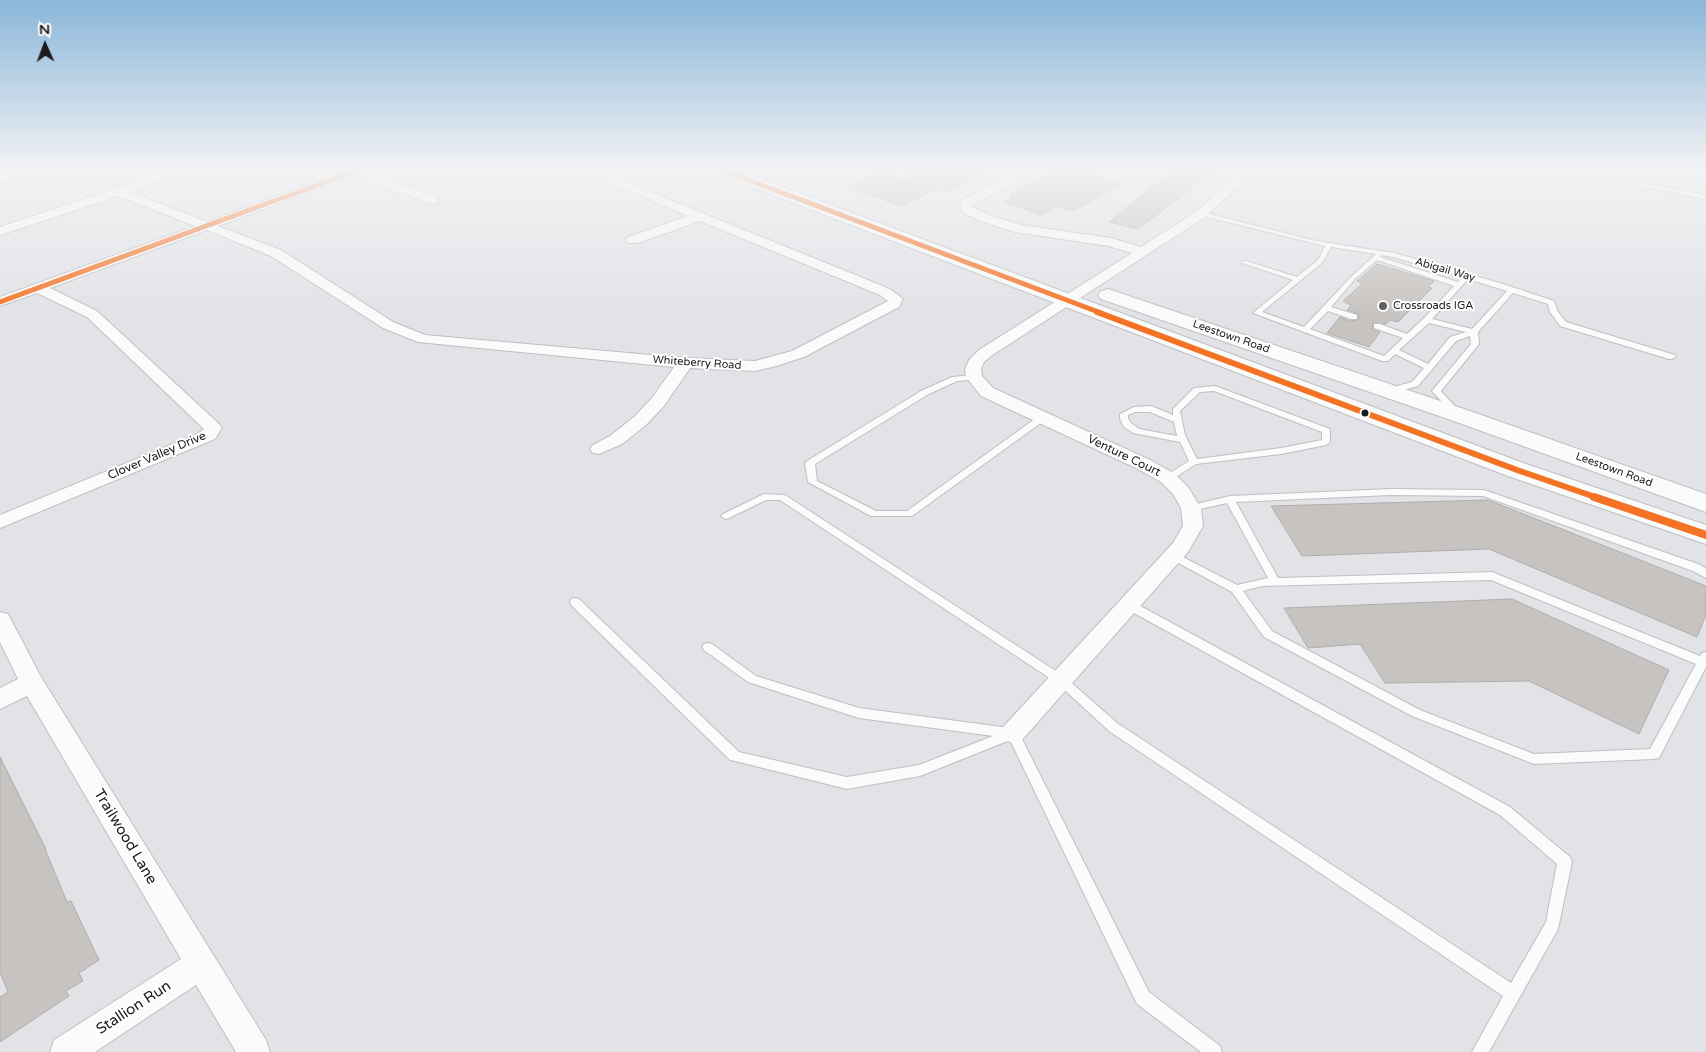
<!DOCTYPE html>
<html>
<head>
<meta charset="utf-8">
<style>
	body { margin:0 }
	#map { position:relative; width:1706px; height:1052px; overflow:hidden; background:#e1e3e6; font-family:"Varela Round",sans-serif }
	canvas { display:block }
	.north { position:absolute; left:20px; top:20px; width:50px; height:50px; -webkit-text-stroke:4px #fff; paint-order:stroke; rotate:358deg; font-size:14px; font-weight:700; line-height:20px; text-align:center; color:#1b1b1e }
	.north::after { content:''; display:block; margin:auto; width:18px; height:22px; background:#1b1b1e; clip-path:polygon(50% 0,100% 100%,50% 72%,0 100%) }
</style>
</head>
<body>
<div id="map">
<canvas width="1706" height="1052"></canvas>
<div class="north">N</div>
</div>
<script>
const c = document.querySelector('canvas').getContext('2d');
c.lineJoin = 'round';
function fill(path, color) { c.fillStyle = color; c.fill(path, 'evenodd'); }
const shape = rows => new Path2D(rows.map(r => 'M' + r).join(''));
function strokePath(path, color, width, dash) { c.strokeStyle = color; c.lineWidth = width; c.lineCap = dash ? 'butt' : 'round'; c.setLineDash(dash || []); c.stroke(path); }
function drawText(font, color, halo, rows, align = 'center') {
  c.font = font + ' "Varela Round",sans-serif'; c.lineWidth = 4; c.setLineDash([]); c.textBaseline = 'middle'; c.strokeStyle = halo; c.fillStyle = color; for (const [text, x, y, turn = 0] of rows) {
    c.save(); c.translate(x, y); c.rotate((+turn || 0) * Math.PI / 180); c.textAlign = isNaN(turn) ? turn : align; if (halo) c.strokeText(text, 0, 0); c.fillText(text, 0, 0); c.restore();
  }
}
const building = shape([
	[911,170,990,170,948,192,938,188,901,206,846,187,880,172,909,181,911,170],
	[1059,170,1075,170,1123,183,1073,211,1057,206,1042,215,1004,202,1014,198,1011,197,1014,195,1011,194,1013,192,1059,170],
	[1174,170,1216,170,1138,229,1109,222,1174,170],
	[1377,264,1434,281,1428,287,1432,288,1398,322,1390,320,1386,324,1373,323,1372,329,1380,332,1369,347,1327,333,1340,317,1350,321,1358,320,1359,314,1347,310,1351,305,1343,301,1363,283,1357,281,1377,264],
	[1488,500,1706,586,1706,615,1697,637,1489,549,1302,556,1271,506,1488,500],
	[1512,599,1669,670,1639,734,1529,681,1385,683,1360,644,1308,648,1284,608,1512,599],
	[0,757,46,849,45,849,67,902,71,901,99,960,79,973,83,981,66,991,69,996,0,1042,0,997,8,992,0,972,0,757]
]);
fill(building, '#c7c3c0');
strokePath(building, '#aeaeae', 1);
const lane = shape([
	[1560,170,1574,170,1706,195,1706,199,1560,170],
	[1201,212,1316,241,1394,253,1500,283,1554,301,1558,312,1566,322,1675,355,1676,357,1672,359,1669,359,1560,326,1550,312,1548,304,1513,293,1478,332,1479,344,1441,391,1460,412,1456,415,1453,414,1432,391,1471,344,1470,336,1456,341,1418,386,1389,394,1386,393,1386,389,1412,382,1424,368,1395,354,1388,361,1382,361,1253,313,1293,280,1242,263,1242,261,1246,261,1297,277,1318,260,1325,246,1199,215,1198,214,1201,212],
	[1331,247,1376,254,1351,277,1337,292,1304,327,1262,312,1323,262,1331,247],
	[1382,255,1393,257,1462,277,1458,282,1380,257,1382,255],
	[1377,260,1454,286,1424,318,1407,334,1380,324,1374,324,1374,328,1403,338,1384,356,1310,329,1328,311,1351,319,1357,319,1357,315,1331,307,1355,279,1377,260],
	[1468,279,1507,291,1472,329,1432,319,1468,279],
	[1429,323,1466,332,1450,337,1428,364,1399,350,1429,323],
	[974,375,977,375,977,379,957,381,927,395,815,464,817,481,876,511,907,511,1039,416,1045,416,1046,418,1045,420,912,516,871,516,808,482,805,463,807,461,921,391,952,377,974,375],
	[1215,386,1330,429,1330,442,1326,445,1281,454,1196,464,1171,480,1165,480,1163,478,1165,476,1189,461,1180,442,1133,433,1124,427,1120,419,1120,414,1134,407,1151,406,1173,415,1173,409,1194,388,1215,386],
	[1214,391,1322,432,1322,440,1281,448,1197,459,1185,435,1180,411,1200,392,1214,391],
	[1135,412,1150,412,1174,422,1177,436,1139,429,1131,423,1128,419,1128,415,1135,412],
	[1390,489,1484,490,1701,565,1706,569,1706,578,1693,571,1483,496,1390,495,1236,502,1278,578,1492,572,1700,656,1702,653,1706,652,1706,667,1659,758,1654,759,1534,764,1412,716,1264,637,1232,592,1169,558,1168,556,1173,552,1177,554,1237,585,1268,578,1227,503,1191,511,1186,508,1188,506,1230,496,1390,489],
	[1491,580,1696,664,1650,749,1534,754,1420,710,1272,631,1243,591,1262,586,1491,580],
	[764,494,785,495,1065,677,1117,723,1511,983,1546,922,1557,864,1500,815,1125,608,1124,605,1125,602,1133,602,1510,807,1570,857,1572,862,1558,929,1489,1052,1472,1052,1503,996,1109,731,1057,683,780,500,766,500,729,518,726,519,721,516,723,514,764,494],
	[575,598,579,599,739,752,847,777,919,765,993,736,859,718,748,682,704,650,702,647,704,644,708,643,712,644,756,676,859,708,1017,729,1149,992,1220,1046,1222,1052,1201,1052,1137,1004,1010,740,920,776,847,789,735,761,730,760,571,605,570,602,571,599,575,598]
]);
const street = shape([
	[20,170,38,170,0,183,0,176,20,170],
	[170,170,188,170,130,192,207,222,347,170,364,170,363,172,437,197,439,200,437,203,433,204,352,176,218,226,281,250,393,322,425,335,685,358,755,361,792,351,888,301,880,295,700,221,638,243,628,243,626,240,628,237,688,216,580,170,596,170,890,289,903,299,899,307,804,357,776,366,755,371,690,368,664,406,646,425,622,444,599,454,593,453,590,449,593,445,610,436,634,417,652,398,674,367,418,342,383,328,271,256,207,230,50,288,97,311,219,424,222,428,215,439,0,528,0,515,197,434,204,429,87,317,37,293,0,306,0,297,195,226,118,196,0,235,0,227,170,170],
	[761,170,777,170,765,176,759,173,761,170],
	[1020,170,1034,170,972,205,972,207,991,216,1021,225,1111,238,1141,247,1197,211,1244,170,1256,170,1205,217,991,356,984,362,981,369,982,376,993,388,1150,460,1175,474,1188,487,1201,508,1203,526,1188,552,1022,740,1013,743,1004,740,1000,733,1004,726,1173,543,1183,526,1181,508,1173,494,1161,482,1136,468,981,396,966,377,965,369,969,360,979,350,1132,253,1109,246,1015,232,983,222,965,214,960,208,962,200,1020,170],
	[0,612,8,614,41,677,266,1040,270,1052,236,1052,196,985,95,1052,50,1052,54,1040,181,959,27,696,0,709,0,688,18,679,0,642,0,612]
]);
const primary = shape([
	[713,170,737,170,1526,464,1706,525,1706,544,1508,476,715,173,713,170],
	[1108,289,1467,410,1706,494,1706,512,1451,420,1101,299,1098,295,1101,291,1108,289]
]);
strokePath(lane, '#bebfc1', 2);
strokePath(street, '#bebfc1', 2);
strokePath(primary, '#bebfc1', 2);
fill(lane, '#fafbfb');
fill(street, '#fafbfb');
fill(primary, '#fafbfb');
strokePath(shape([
	[722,170,1101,313],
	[0,302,358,170]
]), '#f47223', 5);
strokePath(shape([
	[1097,312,1517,470,1598,498]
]), '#f47223', 6);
strokePath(shape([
	[1594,497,1706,535]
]), '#f47223', 8);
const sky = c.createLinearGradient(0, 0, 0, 318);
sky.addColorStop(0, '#8ab6d9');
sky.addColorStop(0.53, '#f2f2f4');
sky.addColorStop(1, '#f2f2f400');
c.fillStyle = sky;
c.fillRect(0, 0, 1706, 318);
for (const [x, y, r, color] of [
	[1383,306,5,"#606164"],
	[1365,413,4.5,"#1b1b1e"]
]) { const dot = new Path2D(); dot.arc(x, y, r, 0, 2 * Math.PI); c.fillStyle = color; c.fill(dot); strokePath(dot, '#fff', 2); }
drawText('11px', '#1b1b1e', '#fff', [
	["Abigail Way",1445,270,16],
	["Leestown Road",1231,337,19],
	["Whiteberry Road",697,363,4],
	["Leestown Road",1614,470,20]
]);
drawText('11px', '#1b1b1e', '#fff', [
	["Crossroads IGA",1393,306]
], 'left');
drawText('12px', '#1b1b1e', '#fff', [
	["Clover Valley Drive",157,456,-23],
	["Venture Court",1124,456,26]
]);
drawText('15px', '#1b1b1e', '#fff', [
	["Trailwood Lane",125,837,59],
	["Stallion Run",134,1008,-33]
]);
</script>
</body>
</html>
